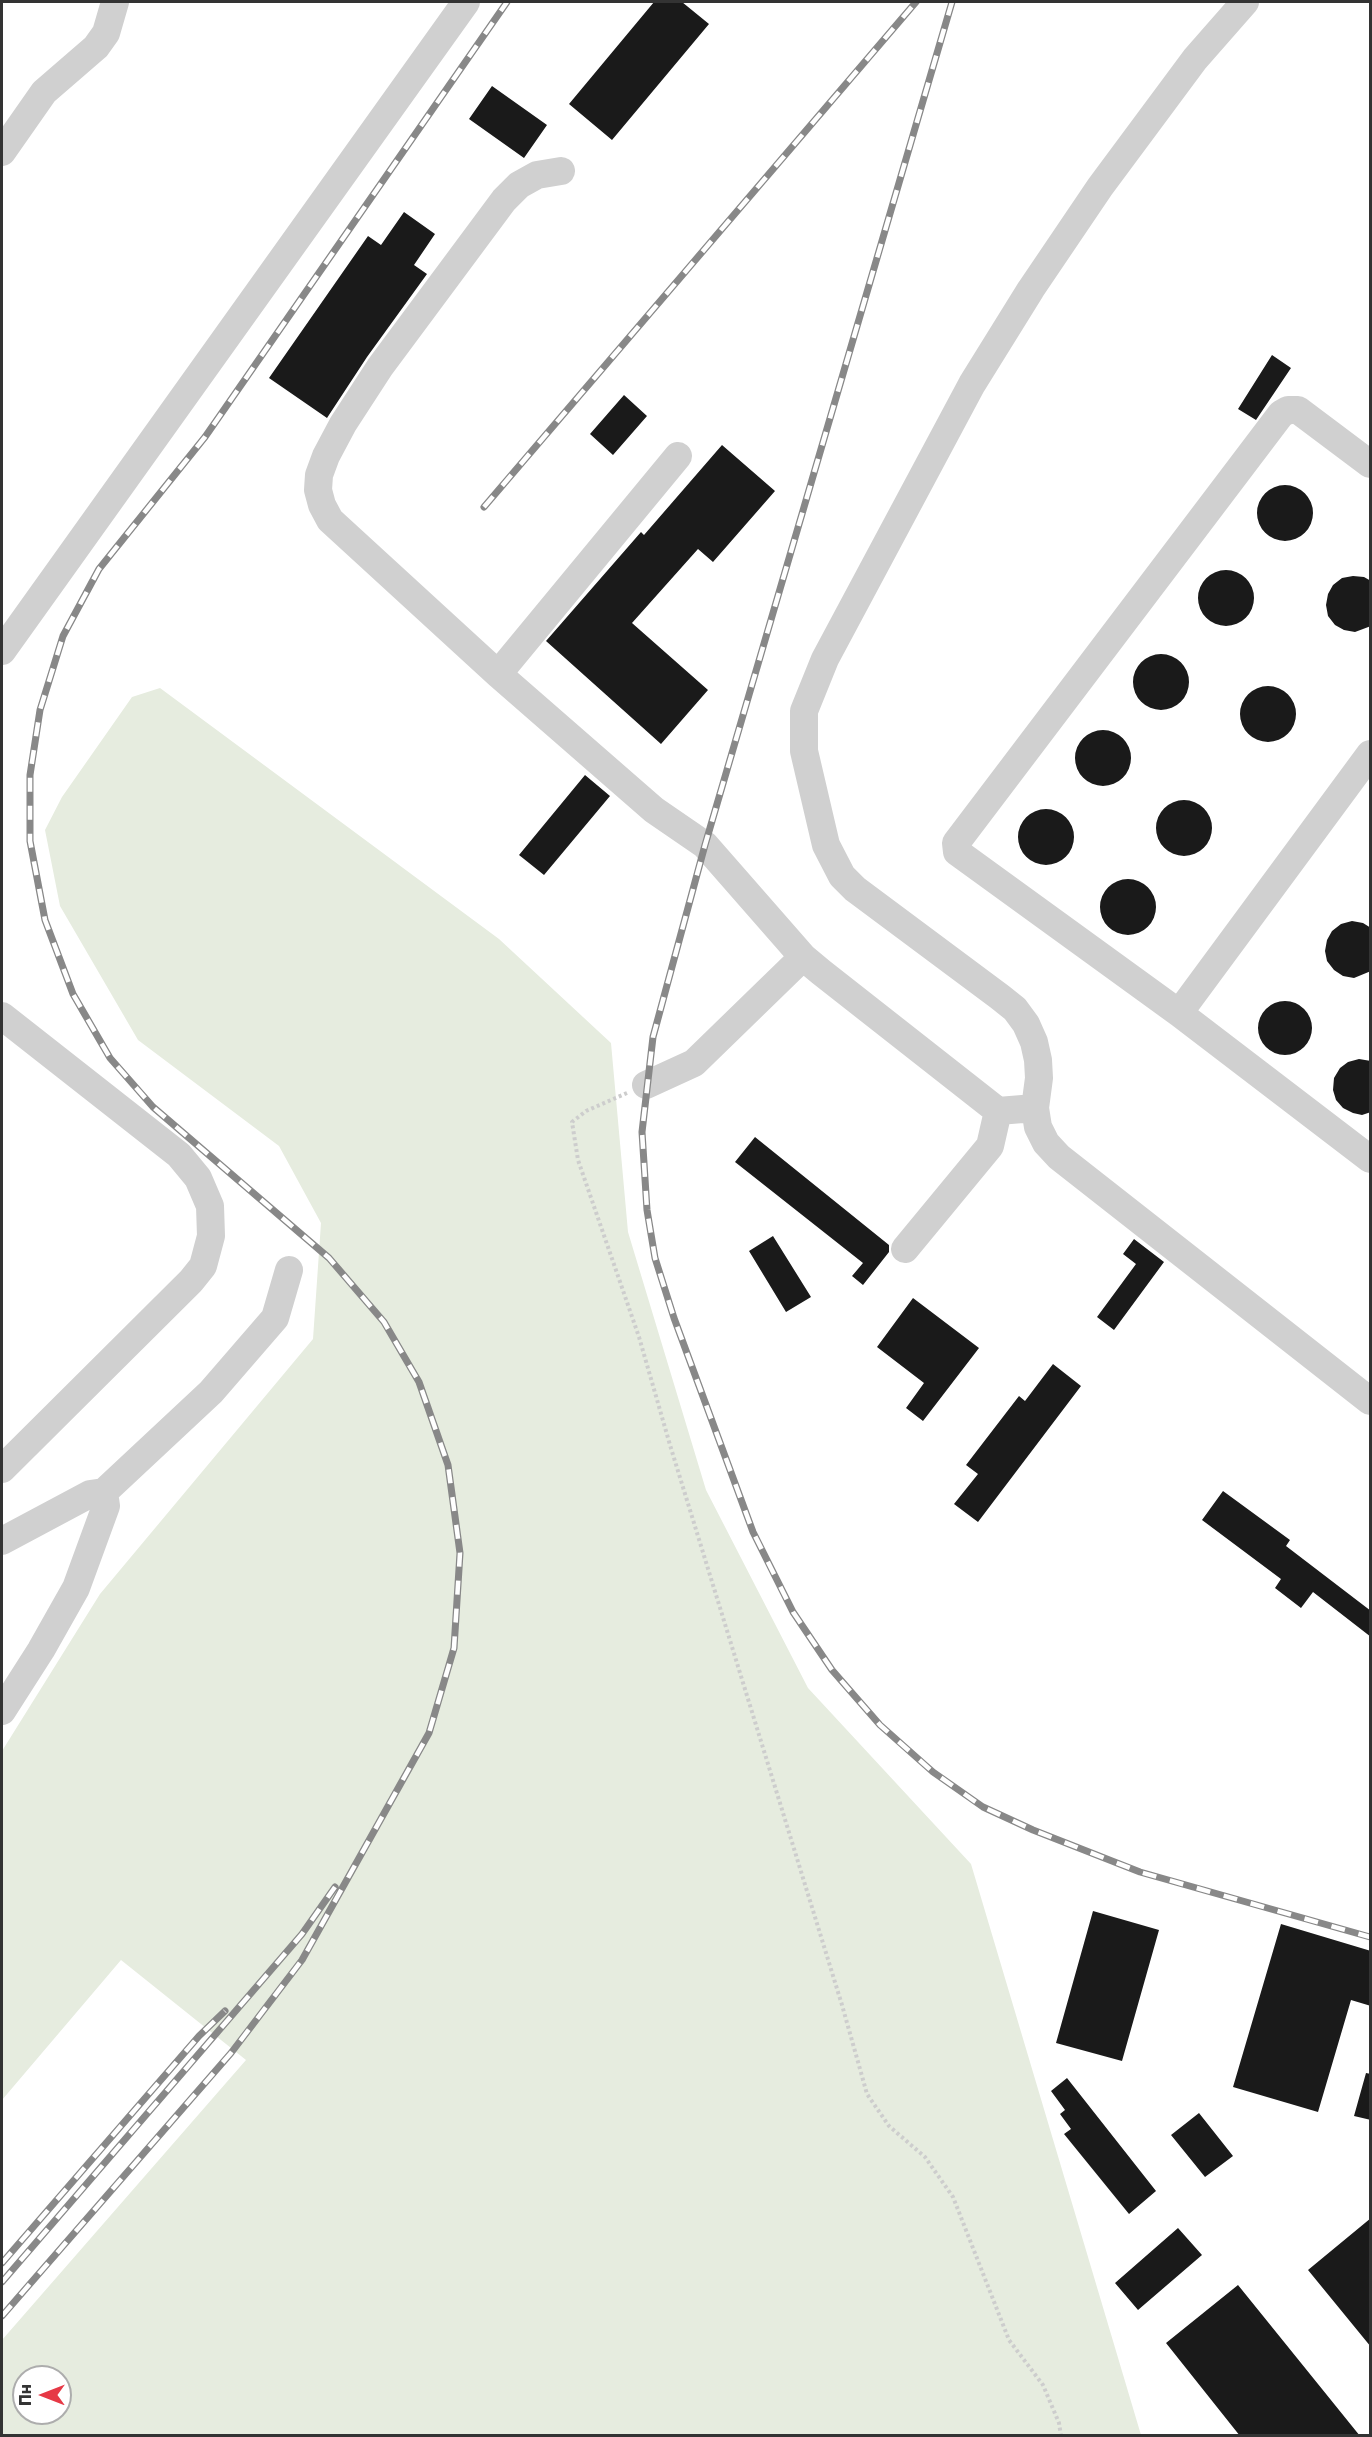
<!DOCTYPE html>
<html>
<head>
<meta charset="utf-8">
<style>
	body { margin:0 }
	#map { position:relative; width:1372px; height:2437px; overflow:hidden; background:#fff; font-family:Rubik,sans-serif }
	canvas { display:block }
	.frame { position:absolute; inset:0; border:3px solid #333; pointer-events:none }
	.north { position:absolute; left:12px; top:2365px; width:60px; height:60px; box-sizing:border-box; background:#fff; border:2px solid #adadad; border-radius:50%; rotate:270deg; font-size:16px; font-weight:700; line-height:24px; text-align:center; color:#333 }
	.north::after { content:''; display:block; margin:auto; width:21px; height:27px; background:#e63946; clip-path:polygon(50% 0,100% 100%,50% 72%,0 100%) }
</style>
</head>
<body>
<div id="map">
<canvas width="1372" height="2437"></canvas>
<div class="frame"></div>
<div class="north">Пн</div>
</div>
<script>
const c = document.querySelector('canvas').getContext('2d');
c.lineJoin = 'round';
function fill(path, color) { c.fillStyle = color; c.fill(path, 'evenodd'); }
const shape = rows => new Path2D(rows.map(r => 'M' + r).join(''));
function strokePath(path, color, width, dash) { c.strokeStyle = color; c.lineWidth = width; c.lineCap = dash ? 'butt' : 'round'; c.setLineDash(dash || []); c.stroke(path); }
fill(shape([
	[160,688,499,939,611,1043,628,1232,706,1490,808,1688,971,1864,1141,2435,2,2435,2,2340,246,2060,121,1960,2,2100,2,1751,100,1594,313,1339,321,1223,279,1146,138,1040,60,906,45,830,62,797,132,697],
	[24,2377,60,2377,60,2413,24,2413]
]), '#e6ecdf');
fill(shape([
	[654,2,682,2,709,24,612,140,569,104],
	[492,86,547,125,524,158,469,119],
	[404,212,435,234,414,265,427,274,367,357,327,418,269,378,368,236,381,245],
	[1272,355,1291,368,1256,420,1238,409],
	[624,395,647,416,613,455,590,434],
	[722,445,775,491,713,562,698,549,632,623,708,690,661,744,546,641,641,532,644,535],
	'1257 513a28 28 0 1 1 56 0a28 28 0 1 1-56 0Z',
	'1198 598a28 28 0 1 1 56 0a28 28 0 1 1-56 0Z',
	[1353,576,1364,577,1371,581,1371,626,1355,632,1344,630,1335,625,1328,616,1326,605,1328,594,1333,585,1342,578],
	'1133 682a28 28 0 1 1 56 0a28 28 0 1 1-56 0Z',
	'1240 714a28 28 0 1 1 56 0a28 28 0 1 1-56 0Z',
	'1075 758a28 28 0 1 1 56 0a28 28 0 1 1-56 0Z',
	[585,775,610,796,544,875,519,855],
	'1156 828a28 28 0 1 1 56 0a28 28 0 1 1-56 0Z',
	'1018 837a28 28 0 1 1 56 0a28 28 0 1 1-56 0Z',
	'1100 907a28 28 0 1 1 56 0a28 28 0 1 1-56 0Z',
	[1352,921,1363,923,1371,928,1371,971,1354,978,1343,976,1334,970,1327,961,1325,951,1327,940,1332,931,1341,924],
	'1258 1028a27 27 0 1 1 54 0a27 27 0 1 1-54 0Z',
	[1359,1059,1371,1061,1371,1112,1362,1115,1353,1113,1343,1108,1336,1100,1333,1090,1334,1078,1340,1068,1348,1062],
	[755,1137,889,1245,889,1252,863,1285,852,1276,863,1263,735,1162],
	[773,1236,811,1297,786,1312,749,1251],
	[1134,1239,1164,1262,1114,1330,1097,1317,1136,1264,1123,1254],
	[913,1298,979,1348,923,1421,906,1408,924,1383,877,1347],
	[1053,1364,1081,1386,978,1522,954,1504,978,1474,966,1465,1019,1396,1025,1401],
	[1223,1491,1290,1540,1286,1546,1371,1611,1371,1637,1313,1592,1301,1608,1275,1588,1281,1579,1202,1520],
	[1093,1911,1159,1930,1122,2061,1056,2043],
	[1281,1924,1371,1951,1371,2006,1351,2000,1318,2112,1233,2087],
	[1366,2073,1371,2074,1371,2120,1354,2116],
	[1067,2078,1156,2191,1129,2214,1064,2134,1071,2129,1060,2114,1065,2110,1051,2091],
	[1199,2113,1233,2156,1205,2177,1171,2135],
	[1371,2218,1371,2347,1308,2270],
	[1178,2228,1202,2255,1138,2310,1115,2283],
	[1238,2285,1360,2436,1240,2436,1166,2343]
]), '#1a1a1a');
strokePath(shape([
	[627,1093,586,1111,572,1122,578,1160,639,1337,670,1445,842,2005,867,2094,889,2126,925,2157,953,2197,1009,2340,1043,2385,1059,2423,1061,2436]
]), '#cdcdcd', 4, [3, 3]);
strokePath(shape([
	[1245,2,1195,59,1100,187,1031,289,972,384,825,659,804,711,804,751,826,845,842,876,855,889,1000,997,1015,1009,1026,1024,1034,1042,1038,1060,1039,1078,1035,1108,1038,1127,1046,1143,1059,1157,1370,1401],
	[2,152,44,92,96,47,106,33,115,2],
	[561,171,537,175,519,185,504,200,380,367,343,424,326,456,319,475,318,490,322,505,330,520,498,674,654,810,705,845,803,957,821,972,998,1111,1035,1108],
	[1370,464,1298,410,1288,410,1281,414,956,843,957,852,1179,1013,1370,1159],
	[2,651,466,2],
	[498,674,678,456],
	[1179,1013,1370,754],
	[2,1016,179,1155,198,1178,210,1206,211,1236,203,1266,191,1281,2,1469],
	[646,1085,694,1063,803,957],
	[905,1249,990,1146,998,1111],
	[2,1541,90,1494,104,1492,211,1392,275,1318,289,1270],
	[2,1711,41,1650,76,1588,106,1506,104,1492]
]), '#d0d0d0', 28);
const rail = shape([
	[952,2,705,845,653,1037,642,1132,647,1210,655,1258,674,1318,753,1532,793,1612,832,1670,880,1725,933,1772,983,1807,1033,1830,1140,1872,1370,1937],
	[484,507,916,2],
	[2,2263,199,2036,225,2011],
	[2,2282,302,1934,335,1887],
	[2,2316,231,2053,302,1960,429,1733,454,1648,460,1553,448,1465,419,1382,384,1322,329,1258,153,1107,110,1058,73,994,45,920,30,841,30,775,40,710,63,636,99,569,205,437,507,2]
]);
strokePath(rail, '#888', 7);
strokePath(rail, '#fff', 4.5, [14]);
</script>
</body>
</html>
